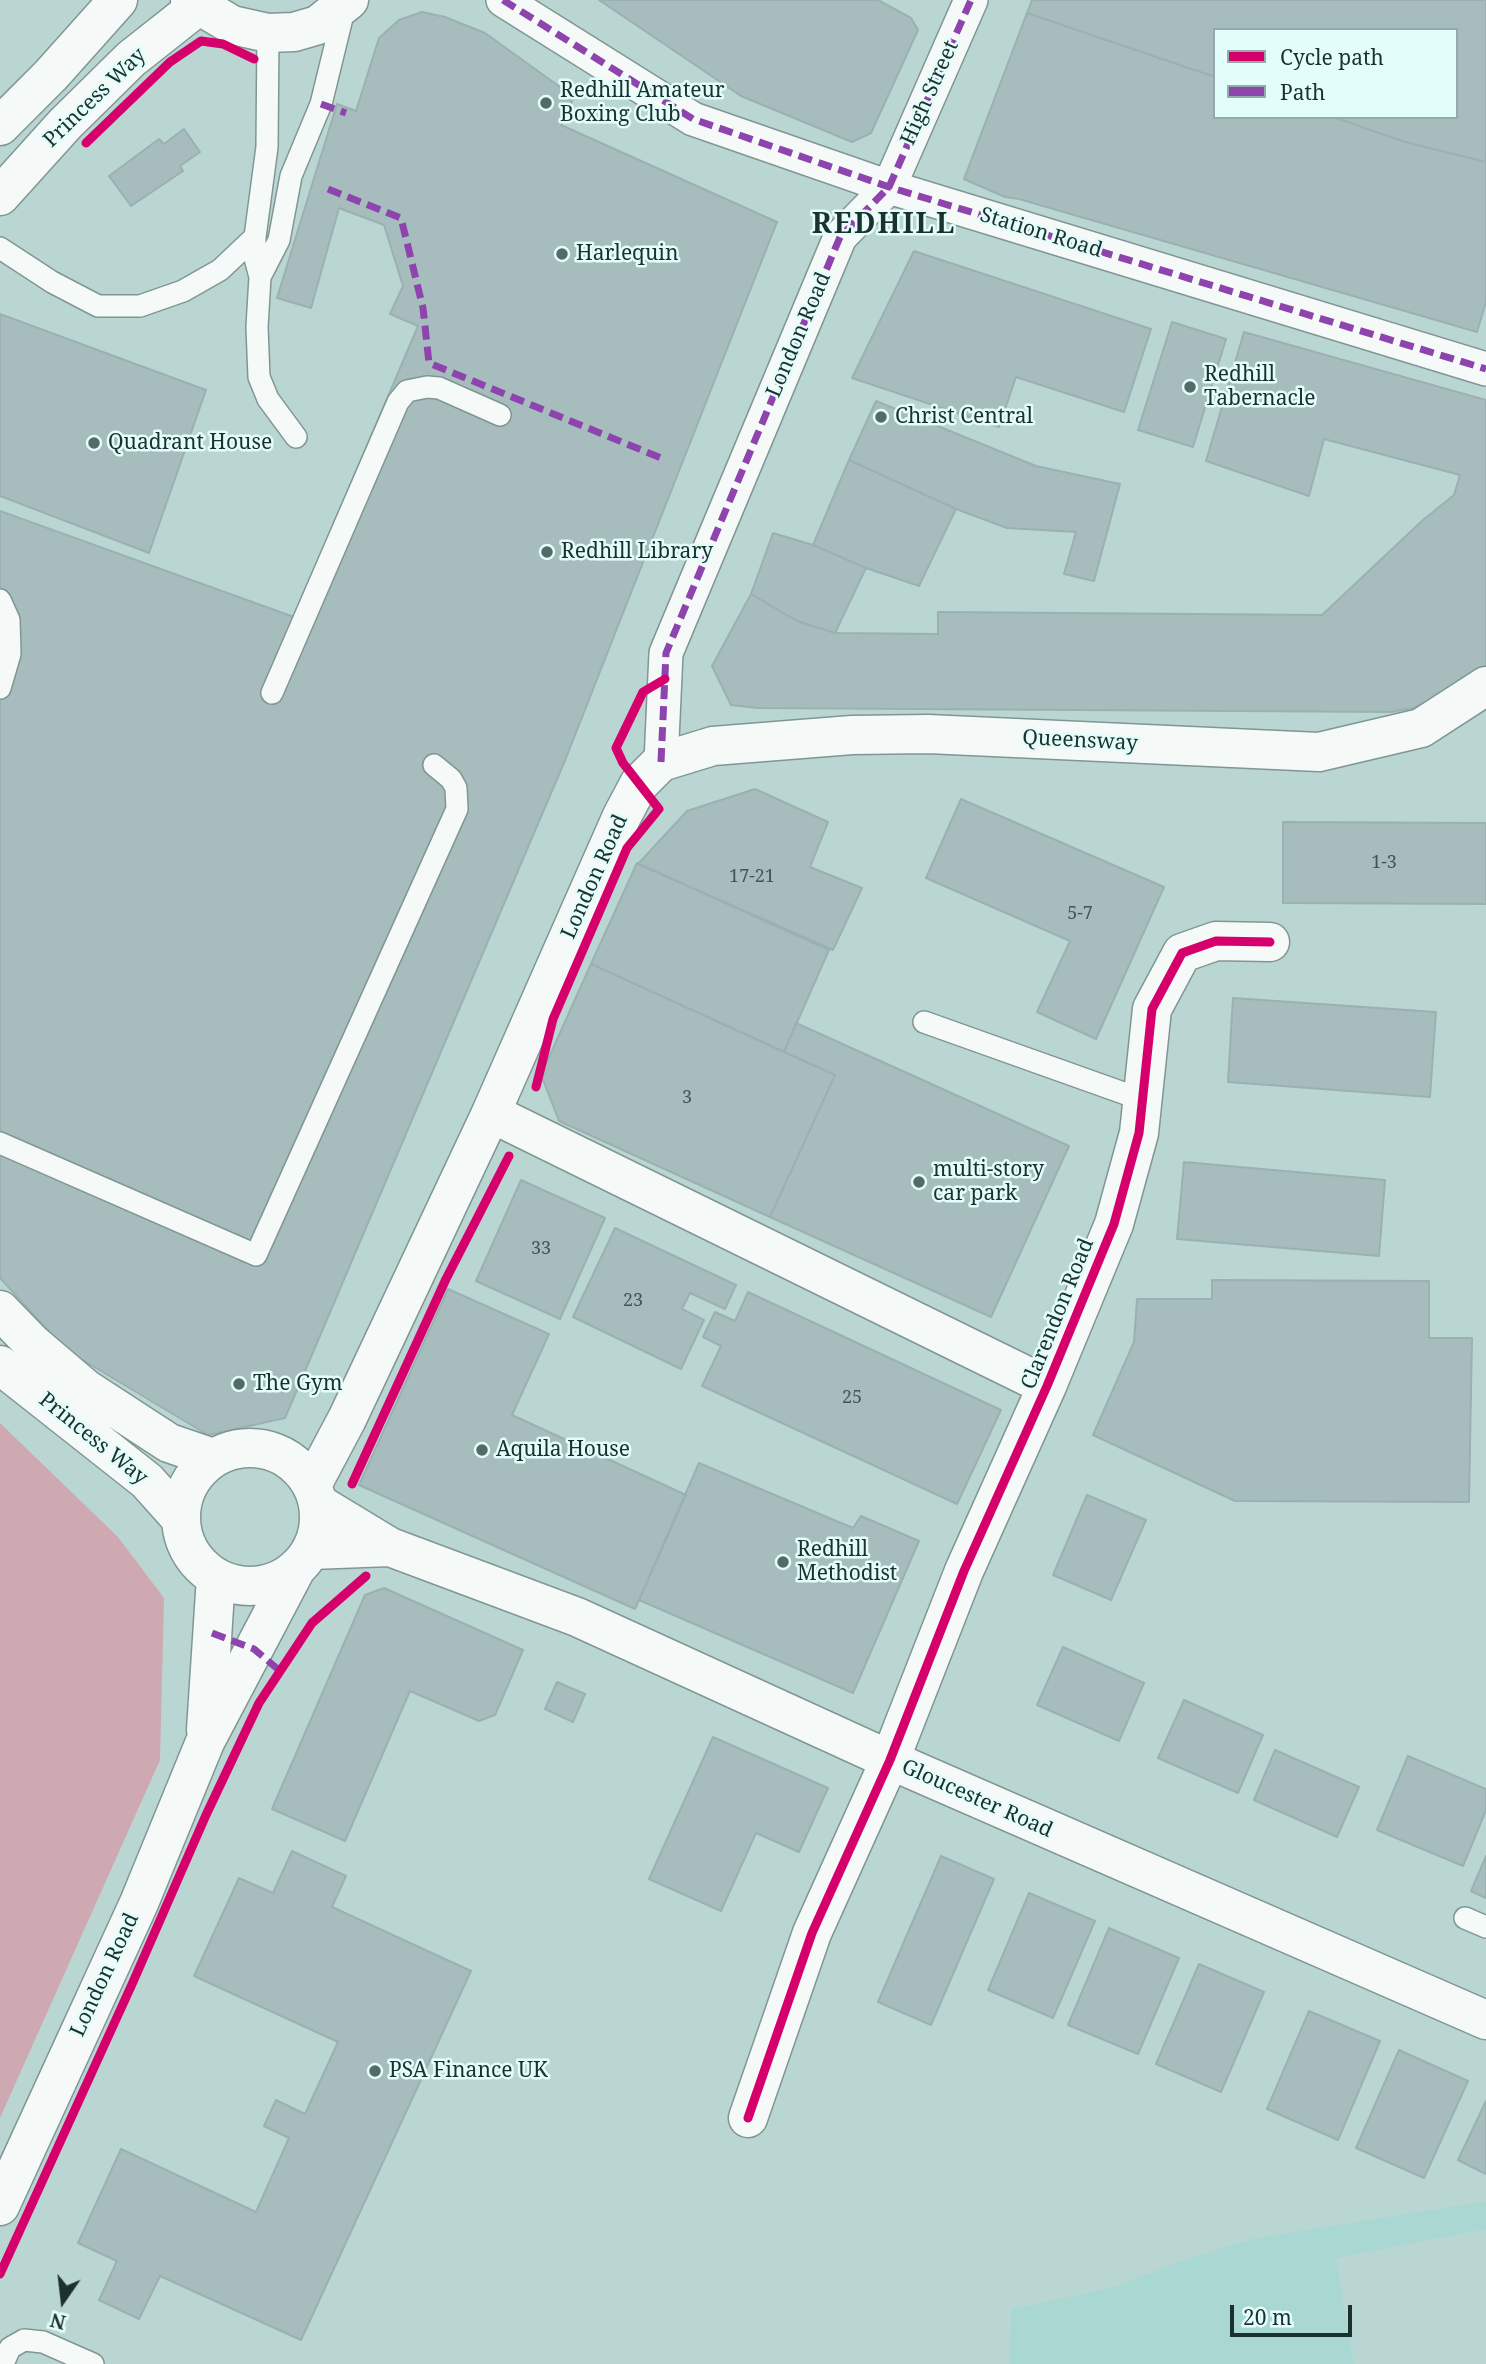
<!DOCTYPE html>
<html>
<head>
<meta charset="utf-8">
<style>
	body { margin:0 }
	#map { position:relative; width:1486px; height:2364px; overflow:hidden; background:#bad6d3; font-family:"Noto Serif",serif }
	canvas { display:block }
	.legend { position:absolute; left:1213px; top:28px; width:245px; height:91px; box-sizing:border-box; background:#e3fdfa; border:2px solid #93aba9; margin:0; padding:9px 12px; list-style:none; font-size:21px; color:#1c312f }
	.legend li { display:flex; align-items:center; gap:14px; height:35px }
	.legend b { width:35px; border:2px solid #93aba9 }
	.north { position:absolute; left:28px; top:2266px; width:70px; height:70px; -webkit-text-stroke:5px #e3fdfa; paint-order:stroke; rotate:194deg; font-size:19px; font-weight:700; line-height:28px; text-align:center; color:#1c312f }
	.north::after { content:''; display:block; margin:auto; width:24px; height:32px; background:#1c312f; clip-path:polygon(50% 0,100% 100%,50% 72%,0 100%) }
	.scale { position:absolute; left:1230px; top:2305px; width:122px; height:32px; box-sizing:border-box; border:4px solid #1c312f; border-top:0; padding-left:9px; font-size:21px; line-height:24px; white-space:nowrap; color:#1c312f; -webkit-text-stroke:5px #e3fdfa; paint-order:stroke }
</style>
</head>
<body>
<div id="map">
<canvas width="1486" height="2364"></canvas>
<ul class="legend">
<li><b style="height:9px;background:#d6006c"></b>Cycle path</li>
<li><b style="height:9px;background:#8e44ad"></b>Path</li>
</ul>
<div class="north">N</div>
<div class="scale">20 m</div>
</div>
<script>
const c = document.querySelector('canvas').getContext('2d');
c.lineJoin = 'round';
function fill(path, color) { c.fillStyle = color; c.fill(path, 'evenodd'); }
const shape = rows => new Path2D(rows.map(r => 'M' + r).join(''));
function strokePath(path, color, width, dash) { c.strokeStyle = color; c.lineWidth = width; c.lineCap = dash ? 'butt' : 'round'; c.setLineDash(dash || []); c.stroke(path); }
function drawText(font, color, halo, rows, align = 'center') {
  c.font = font + ' "Noto Serif",serif'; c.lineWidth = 5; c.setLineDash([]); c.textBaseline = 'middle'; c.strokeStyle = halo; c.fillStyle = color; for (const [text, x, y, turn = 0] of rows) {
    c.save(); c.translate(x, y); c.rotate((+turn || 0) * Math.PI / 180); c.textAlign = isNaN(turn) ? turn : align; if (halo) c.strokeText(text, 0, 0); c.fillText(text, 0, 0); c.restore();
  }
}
fill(shape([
	[1486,2201,1486,2229,1336,2258,1354,2364,1010,2364,1011,2309,1111,2288,1184,2260,1251,2239]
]), '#a9d8d3');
fill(shape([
	[0,1423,118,1537,164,1598,160,1760,0,2118]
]), '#cea9b1');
const building = shape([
	[599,0,878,0,911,18,918,30,871,133,852,142,741,96,599,0],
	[1032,0,1486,0,1486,162,1405,142,1333,117,1456,117,1456,30,1215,30,1215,77,1027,13,1032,0],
	[422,12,445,17,485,33,574,97,561,125,777,222,566,758,285,1418,208,1435,66,1350,0,1278,0,511,294,617,418,326,390,314,403,286,384,225,339,208,311,308,277,298,337,104,356,111,379,38,399,20,422,12],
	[1027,13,1215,77,1215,117,1333,117,1405,142,1486,162,1486,302,1477,332,1019,199,1005,197,964,179,1027,13],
	[184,129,200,152,180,166,183,171,131,206,109,176,159,139,164,144,184,129],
	[914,251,1151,329,1124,412,1016,377,999,427,852,378,914,251],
	[0,314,206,390,149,553,0,496,0,314],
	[1172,322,1226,339,1193,447,1138,430,1172,322],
	[1244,332,1486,400,1486,667,1447,694,1413,708,1391,712,758,708,731,705,712,666,751,594,797,621,835,633,938,634,938,612,1322,615,1423,520,1454,495,1460,475,1324,439,1309,496,1206,461,1244,332],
	[876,401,1036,466,1120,484,1094,581,1064,574,1076,532,1007,528,956,509,849,460,876,401],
	[849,460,956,509,919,586,866,568,813,545,849,460],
	[773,533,813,545,866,568,835,633,797,621,751,594,773,533],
	[755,789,828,822,810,867,862,888,833,950,638,864,687,811,755,789],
	[961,799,1164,887,1096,1039,1037,1012,1070,941,926,878,961,799],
	[1283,822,1486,823,1486,904,1283,903,1283,822],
	[637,863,829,950,784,1052,591,964,637,863],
	[591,964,835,1075,770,1217,559,1121,541,1075,591,964],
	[1233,998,1436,1012,1430,1097,1228,1082,1233,998],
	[796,1023,1069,1146,991,1317,770,1217,835,1075,784,1052,796,1023],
	[1184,1162,1385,1180,1379,1256,1177,1239,1184,1162],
	[521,1180,605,1218,560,1319,476,1281,521,1180],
	[615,1228,736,1285,725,1309,690,1293,682,1309,704,1320,681,1369,573,1317,615,1228],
	[1212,1280,1429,1281,1429,1338,1472,1338,1469,1502,1235,1501,1093,1435,1134,1342,1137,1299,1212,1299,1212,1280],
	[448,1289,549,1334,512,1415,686,1495,635,1609,359,1485,448,1289],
	[748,1292,1001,1410,957,1504,702,1386,721,1346,703,1337,715,1312,735,1321,748,1292],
	[699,1463,853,1528,861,1516,919,1541,853,1693,639,1600,699,1463],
	[1087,1495,1146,1520,1111,1600,1053,1575,1087,1495],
	[384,1588,523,1650,495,1715,479,1721,410,1691,345,1841,272,1809,365,1595,384,1588],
	[1063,1647,1144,1683,1119,1741,1037,1705,1063,1647],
	[557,1682,585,1694,573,1722,545,1709,557,1682],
	[1184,1700,1263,1735,1238,1793,1158,1758,1184,1700],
	[713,1737,828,1788,799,1852,756,1833,721,1911,649,1879,713,1737],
	[1275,1750,1359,1787,1337,1837,1254,1800,1275,1750],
	[1408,1756,1486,1789,1486,1810,1463,1866,1377,1830,1408,1756],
	[292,1851,346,1876,332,1907,471,1971,301,2340,160,2276,139,2319,99,2300,117,2261,78,2243,121,2149,256,2212,289,2138,264,2126,276,2100,305,2114,338,2042,194,1976,239,1878,273,1893,292,1851],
	[941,1856,994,1879,931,2025,878,2002,941,1856],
	[1486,1856,1486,1898,1471,1891,1486,1856],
	[1029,1893,1095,1921,1053,2018,988,1990,1029,1893],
	[1109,1928,1179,1958,1138,2054,1068,2025,1109,1928],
	[1199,1964,1264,1992,1221,2092,1156,2064,1199,1964],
	[1309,2011,1380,2041,1338,2140,1267,2109,1309,2011],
	[1399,2050,1468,2081,1424,2178,1356,2148,1399,2050],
	[1486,2101,1486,2174,1458,2160,1486,2101]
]);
fill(building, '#a7bdbd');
strokePath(building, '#9bb1b1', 2);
const service = shape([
	[268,33,267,147,255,237,255,258,260,277,257,327,259,377,268,399,296,437],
	[0,248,52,282,98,306,140,306,183,291,220,270,255,237],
	[260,277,279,240,291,176,321,104,345,6],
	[0,600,9,620,10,654,0,688],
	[272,693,398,402,407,391,427,387,439,388,500,415],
	[924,1022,1143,1100],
	[0,1143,256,1255,457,809,456,788,451,779,434,765],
	[1465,1918,1486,1927],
	[3,2364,10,2348,24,2340,43,2342,93,2364]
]);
const pedestrian = shape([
	[503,0,693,119,889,187,1486,369],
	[661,762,666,653,840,237,889,187,971,0]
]);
const minor = shape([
	[491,1113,1047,1386],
	[319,1504,390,1547,577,1617,890,1760,1486,2020],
	[311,1550,390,1547],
	[748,2118,812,1933,890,1760,964,1571,1047,1386,1114,1224,1139,1133,1152,1009,1182,953,1216,941,1270,942]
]);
const primary = shape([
	[190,0,232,25,268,33,294,32,318,25,349,0],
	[0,126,51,75,118,0],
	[0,196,65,124,131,59,198,6],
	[0,1310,32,1343,86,1389,169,1443,213,1458],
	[0,1365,147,1481,181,1519],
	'181 1517a69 69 0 1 1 138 0a69 69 0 1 1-138 0Z',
	[312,1485,347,1419,491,1113,622,816,639,784,661,762,713,746,852,735,928,734,1319,752,1421,728,1486,686],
	[206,1730,216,1577],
	[0,2206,139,1903,205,1742,296,1569]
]);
strokePath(service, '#809694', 24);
strokePath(pedestrian, '#809694', 36);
strokePath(minor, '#809694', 41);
strokePath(primary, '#809694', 41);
strokePath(service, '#f5f9f8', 21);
strokePath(pedestrian, '#f5f9f8', 33);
strokePath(minor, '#f5f9f8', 38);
strokePath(primary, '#f5f9f8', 38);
strokePath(shape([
	[503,0,693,119,889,187,1486,369],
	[321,104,346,113],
	[328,189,401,218,423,308,429,363,661,458],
	[661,762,666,653,840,237,889,187,971,0],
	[212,1633,254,1649,280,1671]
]), '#8e44ad', 7, [14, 7]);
strokePath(shape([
	[86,143,170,62,201,41,223,44,254,59],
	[536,1087,553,1019,627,848,659,809,623,763,616,748,643,692,665,679],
	[352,1484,446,1279,509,1156],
	[748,2118,812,1933,890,1760,964,1571,1047,1386,1114,1224,1139,1133,1152,1009,1182,953,1216,941,1270,942],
	[0,2274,133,1982,206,1815,259,1703,312,1623,366,1576]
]), '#d6006c', 9);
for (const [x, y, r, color] of [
	[546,103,7,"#536b68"],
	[562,254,7,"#536b68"],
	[1190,387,7,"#536b68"],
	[881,417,7,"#536b68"],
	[94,443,7,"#536b68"],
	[547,552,7,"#536b68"],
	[919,1182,7,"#536b68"],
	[239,1384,7,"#536b68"],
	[482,1450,7,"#536b68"],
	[783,1562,7,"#536b68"],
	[375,2071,7,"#536b68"]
]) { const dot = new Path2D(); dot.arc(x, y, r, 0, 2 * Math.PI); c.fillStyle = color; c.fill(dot); strokePath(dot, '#e3fdfa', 2.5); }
drawText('18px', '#415655', null, [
	["1-3",1384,863],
	["17-21",752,877],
	["5-7",1080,914],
	["3",687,1098],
	["33",541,1249],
	["23",633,1301],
	["25",852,1398]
]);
drawText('21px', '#1c312f', '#e3fdfa', [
	["Redhill Amateur",560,91],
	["Boxing Club",560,115],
	["Harlequin",576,254],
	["Redhill",1204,375],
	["Tabernacle",1204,399],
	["Christ Central",895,417],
	["Quadrant House",108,443],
	["Redhill Library",561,552],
	["multi-story",933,1170],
	["car park",933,1194],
	["The Gym",253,1384],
	["Aquila House",496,1450],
	["Redhill",797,1550],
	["Methodist",797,1574],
	["PSA Finance UK",389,2071]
], 'left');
drawText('21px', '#1c312f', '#e3fdfa', [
	["High Street",930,93,-66],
	["Princess Way",95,98,-44],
	["Station Road",1041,233,17],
	["London Road",799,335,-67],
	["Queensway",1080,741,3],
	["London Road",595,877,-66],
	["Clarendon Road",1058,1314,-68],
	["Princess Way",93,1439,39],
	["Gloucester Road",977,1799,24],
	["London Road",105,1975,-65]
]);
c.letterSpacing = '2px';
drawText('bold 28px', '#1c312f', '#e3fdfa', [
	["REDHILL",884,225]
]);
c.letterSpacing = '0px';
</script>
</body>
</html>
